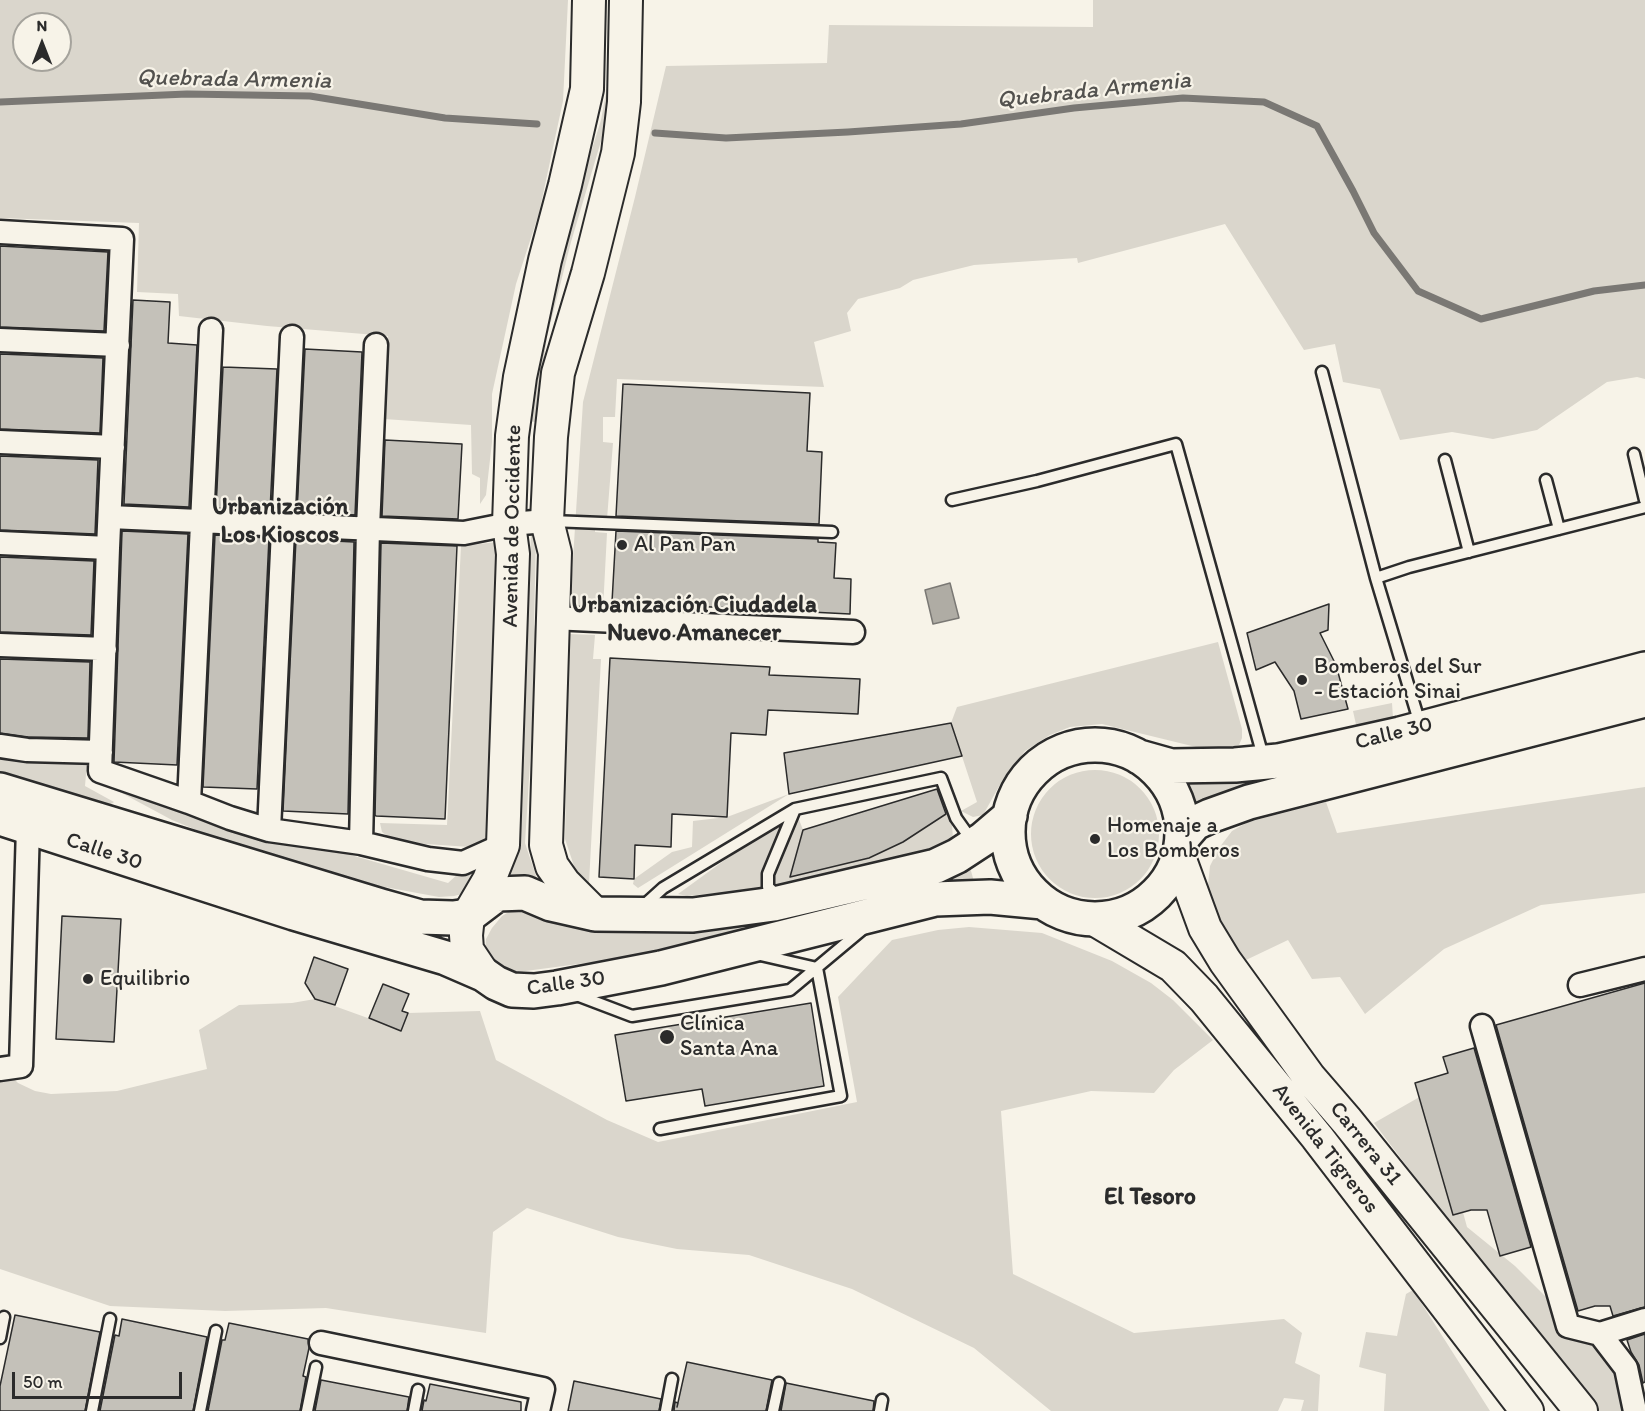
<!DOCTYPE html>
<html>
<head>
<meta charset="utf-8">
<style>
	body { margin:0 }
	#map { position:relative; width:1645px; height:1411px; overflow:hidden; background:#f7f3e8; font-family:Itim,sans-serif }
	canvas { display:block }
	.north { position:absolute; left:12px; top:12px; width:60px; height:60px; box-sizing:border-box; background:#f7f3e8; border:2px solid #a5a39c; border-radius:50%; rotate:0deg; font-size:16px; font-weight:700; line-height:24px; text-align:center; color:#2b2b2b }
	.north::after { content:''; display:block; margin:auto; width:21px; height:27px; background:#2b2b2b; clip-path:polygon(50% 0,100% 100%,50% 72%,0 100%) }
	.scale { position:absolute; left:12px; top:1372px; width:170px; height:27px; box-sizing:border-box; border:3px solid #2b2b2b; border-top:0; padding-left:8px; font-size:18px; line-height:21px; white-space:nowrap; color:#2b2b2b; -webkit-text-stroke:4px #f7f3e8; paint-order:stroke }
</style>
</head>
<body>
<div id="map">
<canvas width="1645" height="1411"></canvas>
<div class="north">N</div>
<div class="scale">50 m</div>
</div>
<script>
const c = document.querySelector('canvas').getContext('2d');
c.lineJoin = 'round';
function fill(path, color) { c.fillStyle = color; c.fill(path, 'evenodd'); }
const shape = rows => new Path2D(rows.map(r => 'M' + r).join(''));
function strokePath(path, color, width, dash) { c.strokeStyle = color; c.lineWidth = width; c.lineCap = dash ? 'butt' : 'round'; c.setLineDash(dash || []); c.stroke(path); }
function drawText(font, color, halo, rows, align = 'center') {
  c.font = font + ' Itim,sans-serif'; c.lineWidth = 4.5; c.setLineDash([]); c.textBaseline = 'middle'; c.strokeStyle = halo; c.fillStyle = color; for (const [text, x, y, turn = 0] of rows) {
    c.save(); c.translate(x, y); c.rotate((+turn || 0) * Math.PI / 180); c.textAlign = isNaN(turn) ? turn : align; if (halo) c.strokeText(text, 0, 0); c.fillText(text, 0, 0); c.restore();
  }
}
fill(shape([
	[0,0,568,0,563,101,539,213,516,284,492,394,492,442,486,495,480,504,480,478,472,474,471,425,384,419,388,336,267,326,179,316,178,294,137,292,139,223,0,218],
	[24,24,60,24,60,60,24,60],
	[610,0,616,0,607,121,571,242,547,337,535,422,529,421,536,378,540,334,564,240,601,120,607,87],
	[1093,0,1645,0,1645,379,1637,377,1607,382,1537,430,1493,439,1452,432,1400,440,1380,389,1343,382,1335,344,1304,350,1225,224,1078,263,1077,258,974,265,913,280,900,288,858,299,847,313,851,331,814,342,824,387,617,379,615,417,603,417,603,442,613,443,607,519,595,520,595,532,607,533,603,609,570,606,583,402,635,197,666,66,827,63,829,25,1093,27],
	[531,536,536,536,534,624,537,648,525,843,538,882,500,881,514,844],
	[497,542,497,833,484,844,470,847,396,842,382,832,380,823,447,825,461,546],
	[569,634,595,635,593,659,601,659,589,883,577,875,565,839],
	[1218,642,1242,729,1242,738,1239,745,1225,749,1196,747,1102,724,1070,727,1050,735,1025,751,1002,781,983,815,973,817,961,811,977,802,951,723,957,707],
	[1392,703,1393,718,1389,722,1357,729,1353,711],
	[0,753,87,762,85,786,114,802,110,805,0,773],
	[1334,768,1220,794,1190,811,1190,795,1181,777],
	'1031 834a64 64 0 1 1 128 0a64 64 0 1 1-128 0Z',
	[105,784,448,883,459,873,475,865,462,894,454,896,439,897,352,881,238,847,172,820],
	[1645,787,1645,893,1541,905,1444,949,1365,1014,1340,977,1312,979,1288,940,1246,960,1226,935,1210,906,1208,885,1210,866,1219,848,1232,831,1248,822,1326,802,1337,833],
	[789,794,638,888,633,884,634,879,672,852,692,847,693,821,727,817],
	[795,809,803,830,790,877,903,842,946,814,952,825,953,839,910,865,738,895,718,893,687,896,678,894],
	[967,857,975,885,691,945,624,958,518,972,497,964,485,953,486,939,492,928,502,916,512,910,527,911,586,925],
	[969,927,1042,933,1112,961,1151,983,1173,1000,1213,1040,1174,1070,1154,1093,1091,1091,1001,1111,1013,1274,1134,1333,1284,1319,1302,1333,1295,1363,1320,1375,1318,1411,1301,1411,1304,1400,1284,1398,1278,1411,1051,1411,974,1348,852,1289,749,1255,677,1249,618,1237,527,1208,493,1232,486,1333,326,1308,225,1311,110,1306,0,1269,0,1075,10,1075,18,1083,35,1091,51,1094,117,1091,207,1069,199,1030,239,1005,292,1003,315,999,401,1030,408,1013,480,1011,496,1060,607,1120,658,1142,857,1102,838,997,892,940,938,930],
	[1430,1091,1467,1227,1515,1266,1578,1329,1603,1346,1636,1411,1593,1411,1374,1123],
	[1413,1290,1490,1411,1384,1411,1386,1374,1359,1367,1366,1332,1397,1336,1406,1294]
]), '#dad6cc');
const water = shape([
	[950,583,959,618,933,624,925,590,950,583]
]);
fill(water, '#afaca4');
strokePath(water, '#7a7874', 1.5);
strokePath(shape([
	[0,102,187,94,310,96,445,118,537,124],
	[655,133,726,138,848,132,961,124,1074,108,1183,98,1264,102,1317,126,1353,191,1374,233,1418,291,1481,319,1594,291,1645,285]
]), '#7a7874', 7);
const building = shape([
	[0,246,108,252,104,331,0,327,0,246],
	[133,300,170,302,168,343,197,345,189,507,124,504,133,300],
	[305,349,362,352,355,515,297,512,305,349],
	[0,354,103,358,100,433,0,429,0,354],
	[223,367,277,369,270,511,216,508,223,367],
	[623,384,810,393,807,451,822,452,819,524,616,516,623,384],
	[385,440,462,444,458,519,382,516,385,440],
	[0,456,98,460,95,534,0,530,0,456],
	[122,531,188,534,177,765,114,762,122,531],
	[616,531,818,539,818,542,836,543,834,578,851,579,850,614,612,602,616,531],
	[215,535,269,538,257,789,203,787,215,535],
	[296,539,354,542,348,814,283,811,296,539],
	[381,543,457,546,445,819,376,816,375,815,381,543],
	[0,557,94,561,91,635,0,632,0,557],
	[1329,604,1328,630,1320,633,1336,665,1348,709,1301,719,1294,691,1275,662,1256,670,1247,633,1329,604],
	[610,658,770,667,769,675,860,679,858,714,768,710,766,735,731,733,727,817,672,814,671,847,635,845,634,879,599,877,610,658],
	[0,659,90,662,88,738,28,737,0,733,0,659],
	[951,723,962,756,789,794,784,753,951,723],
	[937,789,946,814,903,842,869,858,790,877,803,830,937,789],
	[62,916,121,919,114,1042,56,1039,62,916],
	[314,957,348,969,335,1005,315,999,305,983,314,957],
	[1645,983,1645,1307,1613,1316,1610,1306,1595,1306,1578,1311,1496,1025,1645,983],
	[383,984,409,994,402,1011,408,1013,401,1031,369,1018,383,984],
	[811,1003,824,1086,705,1106,702,1089,626,1101,615,1035,811,1003],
	[1474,1048,1531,1247,1500,1256,1487,1210,1471,1210,1453,1215,1415,1083,1448,1073,1443,1057,1474,1048],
	[15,1315,100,1332,85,1411,0,1411,0,1386,15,1315],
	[122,1319,207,1337,193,1411,100,1411,115,1335,119,1336,122,1319],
	[229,1323,308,1339,309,1348,303,1376,306,1377,300,1411,208,1411,222,1340,225,1340,229,1323],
	[1645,1334,1645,1382,1643,1383,1639,1365,1631,1352,1627,1340,1645,1334],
	[687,1362,772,1380,766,1411,674,1411,675,1402,678,1403,677,1407,687,1362],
	[321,1380,409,1397,407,1411,315,1411,321,1380],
	[574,1381,661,1399,659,1411,568,1411,574,1381],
	[786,1383,874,1401,873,1411,781,1411,786,1383],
	[430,1384,521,1402,521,1411,422,1411,424,1400,426,1401,430,1384]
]);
fill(building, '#c4c1b9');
strokePath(building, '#2b2b2b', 1.5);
const service = shape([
	[1322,372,1376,578,1420,724],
	[1634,454,1645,500],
	[1445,460,1469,552],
	[1546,480,1559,529],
	[952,500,1037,481,1176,444,1264,760],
	[551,521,832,532],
	[1376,578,1409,567,1645,507],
	[779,897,768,887,768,874,795,809],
	[642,907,663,888,795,809,941,778,956,818,973,842],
	[574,994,632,1016,790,990,863,929],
	[660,1129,841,1096,817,968,756,954],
	[0,1338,4,1317],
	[92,1411,110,1319],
	[200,1411,216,1331],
	[307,1411,316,1367],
	[414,1411,418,1390],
	[666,1411,672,1379],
	[773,1411,779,1383],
	[880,1411,882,1400]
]);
const minor = shape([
	[0,232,122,239,108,548,100,771,189,802,230,818,269,830,361,843,428,859,463,863,503,845],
	[0,340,118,345],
	[0,442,113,447],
	[110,517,464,533,509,524,547,521],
	[0,543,108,548],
	[552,618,853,632],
	[0,645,105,649],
	[0,746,27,750,101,752],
	[189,802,211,330],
	[269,830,292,337],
	[361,843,368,528,376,345],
	[1580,985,1645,969],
	[1482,1026,1568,1326,1600,1334,1626,1368,1635,1411],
	[0,1069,21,1066,28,827],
	[1600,1334,1645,1320],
	[321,1343,543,1389,538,1411]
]);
const secondary = shape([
	[1179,857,1205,928,1225,961,1309,1077,1347,1121,1581,1411],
	[595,914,564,883,552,866,546,845,555,553,547,521,551,437,558,373,588,273,618,153,624,102,626,0],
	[1094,919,1173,966,1204,998,1317,1137,1527,1411],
	[483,974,467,950,466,935,468,916,489,880,503,845,513,554,509,524,512,436,520,377,545,260,565,185,587,89,589,0]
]);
const primary = shape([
	'1008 832a87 87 0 1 1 174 0a87 87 0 1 1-174 0Z',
	[1139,757,1171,766,1235,765,1278,761,1400,734,1645,669],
	[0,790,381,906,420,917,453,918,468,916,497,894,525,893,551,904,595,914,693,915,774,904,936,866,957,856,983,839,1010,816],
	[0,818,294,913,446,958,483,974,496,983,512,990,534,991,557,988,661,968,935,899,990,897,1043,902],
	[1182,838,1195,823,1210,816,1249,802,1645,700]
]);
strokePath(service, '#2b2b2b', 15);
strokePath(minor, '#2b2b2b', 27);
strokePath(secondary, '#2b2b2b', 36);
strokePath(primary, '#2b2b2b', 38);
strokePath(service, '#f7f3e8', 10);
strokePath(minor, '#f7f3e8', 22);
strokePath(secondary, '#f7f3e8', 32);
strokePath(primary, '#f7f3e8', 33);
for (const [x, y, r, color] of [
	[622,545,6,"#2b2b2b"],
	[1302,680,6,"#2b2b2b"],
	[1095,839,6,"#2b2b2b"],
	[88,979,6,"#2b2b2b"],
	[667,1037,8,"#2b2b2b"]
]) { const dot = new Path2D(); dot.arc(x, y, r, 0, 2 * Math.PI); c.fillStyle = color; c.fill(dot); strokePath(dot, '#f7f3e8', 2); }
drawText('22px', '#2b2b2b', '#f7f3e8', [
	["Avenida de Occidente",513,526,-89],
	["Calle 30",1394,734,-14],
	["Calle 30",104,852,18],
	["Calle 30",566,984,-8],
	["Carrera 31",1365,1144,51],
	["Avenida Tigreros",1325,1149,52]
]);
drawText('22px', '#2b2b2b', '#f7f3e8', [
	["Al Pan Pan",634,545],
	["Bomberos del Sur",1314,667],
	["- Estación Sinai",1314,692],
	["Homenaje a",1107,826],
	["Los Bomberos",1107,851],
	["Equilibrio",100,979],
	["Clínica",680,1024],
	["Santa Ana",680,1049]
], 'left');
drawText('italic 24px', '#53524f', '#f7f3e8', [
	["Quebrada Armenia",234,80,1],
	["Quebrada Armenia",1094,91,-6]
]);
drawText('bold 24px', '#2b2b2b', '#f7f3e8', [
	["Urbanización",280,508],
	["Los Kioscos",280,536],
	["Urbanización Ciudadela",694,606],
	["Nuevo Amanecer",694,634],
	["El Tesoro",1150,1198]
]);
</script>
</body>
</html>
